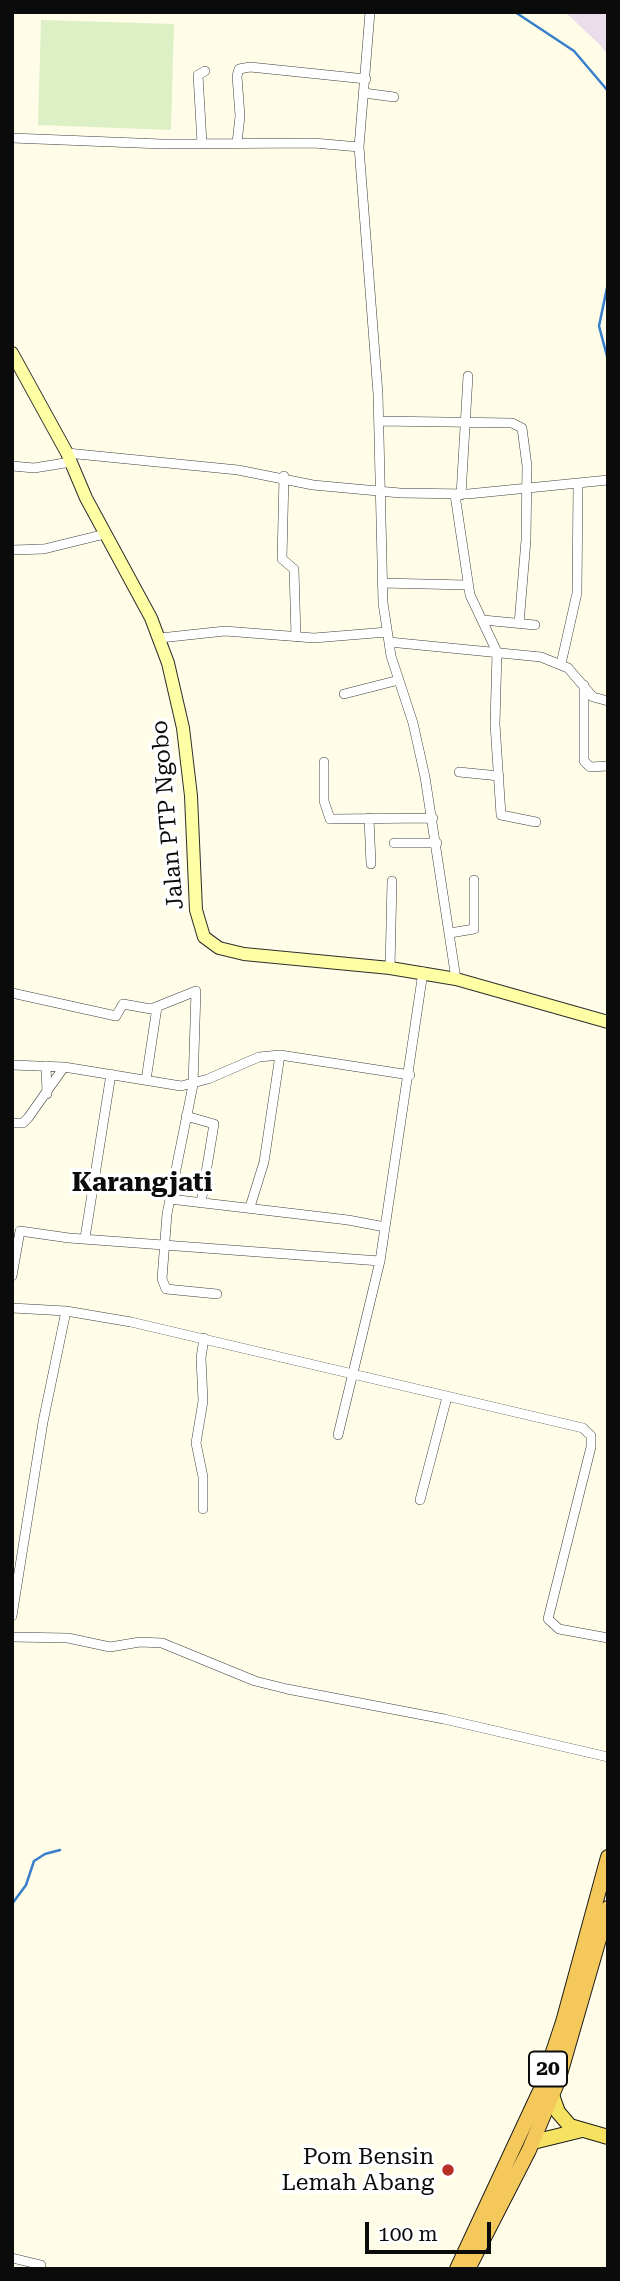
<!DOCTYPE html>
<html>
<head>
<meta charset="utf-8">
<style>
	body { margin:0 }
	#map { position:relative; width:620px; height:2281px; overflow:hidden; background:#fffde8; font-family:"Roboto Serif",serif }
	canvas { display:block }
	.frame { position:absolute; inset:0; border:14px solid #0b0b0b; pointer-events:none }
	.scale { position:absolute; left:365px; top:2222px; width:126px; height:32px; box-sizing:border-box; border:4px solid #0b0b0b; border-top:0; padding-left:9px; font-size:21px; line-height:24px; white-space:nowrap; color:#0b0b0b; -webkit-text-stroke:5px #fff; paint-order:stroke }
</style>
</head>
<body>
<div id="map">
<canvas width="620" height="2281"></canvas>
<div class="frame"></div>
<div class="scale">100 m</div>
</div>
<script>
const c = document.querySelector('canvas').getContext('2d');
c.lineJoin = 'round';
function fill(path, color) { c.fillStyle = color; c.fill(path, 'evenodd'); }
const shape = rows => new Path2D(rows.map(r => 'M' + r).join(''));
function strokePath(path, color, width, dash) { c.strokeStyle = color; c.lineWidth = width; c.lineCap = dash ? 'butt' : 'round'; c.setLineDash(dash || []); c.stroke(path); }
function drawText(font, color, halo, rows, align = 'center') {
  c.font = font + ' "Roboto Serif",serif'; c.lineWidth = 7; c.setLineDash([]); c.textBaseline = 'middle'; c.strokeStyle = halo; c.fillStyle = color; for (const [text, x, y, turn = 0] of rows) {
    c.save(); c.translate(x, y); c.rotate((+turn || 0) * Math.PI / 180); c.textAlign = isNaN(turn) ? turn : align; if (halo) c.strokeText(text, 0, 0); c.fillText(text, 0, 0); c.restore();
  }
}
fill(shape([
	[565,12,608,12,608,55,600,45]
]), '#eadeea');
fill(shape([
	[41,20,174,24,171,130,38,125]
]), '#dcefc5');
strokePath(shape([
	[515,12,574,51,608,91],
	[608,283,599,326,608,360],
	[12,1904,26,1885,34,1861,45,1854,60,1850]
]), '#377fca', 2.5);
const minor = shape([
	[370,12,359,147,378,394,383,603,391,656,413,723,425,777,456,979],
	[364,93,394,97],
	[12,138,162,144,314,143,359,147],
	[202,143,198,75,205,71],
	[237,143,240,116,237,76,239,69,250,67,366,79],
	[379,421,512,423,522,428,527,466,526,540,519,624],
	[67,453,238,470,313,485,400,493,468,494,608,480],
	[12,466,34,468,71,462],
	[284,476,282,559,294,569,296,637],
	[455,495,470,595,497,652,495,724,501,815,536,822],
	[461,495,468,376],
	[12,550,44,549,105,534],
	[382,583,467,585],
	[483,620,535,625],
	[160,638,225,631,314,638,387,632],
	[389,642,541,657,568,668,593,697,608,701],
	[561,664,577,593,578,485],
	[584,685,584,761,590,767,608,766],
	[344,694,399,680],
	[324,762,324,801,330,819,433,818],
	[459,772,499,776],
	[369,818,371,864],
	[394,843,437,843],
	[450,933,474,929,474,880],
	[390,968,392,881],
	[12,993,116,1016,123,1004,151,1009,196,991,193,1085,167,1214,162,1279,166,1289,217,1294],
	[12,1065,64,1067,181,1086,208,1079,259,1057,280,1055,410,1075],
	[46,1066,47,1094],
	[146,1080,157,1007],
	[186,1116,214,1124,201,1203],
	[12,1123,23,1123,28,1118,64,1067],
	[170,1199,348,1220,385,1227],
	[250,1207,264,1162,280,1055],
	[85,1238,111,1074],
	[12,1276,20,1231,69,1238,380,1261],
	[12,1308,66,1311,131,1322,583,1428,591,1436,591,1447,548,1619,559,1629,608,1638],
	[338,1435,380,1261,423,972],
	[420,1500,447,1397],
	[203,1509,203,1477,196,1443,203,1401,201,1358,204,1338],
	[12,1616,43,1422,66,1311],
	[12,1637,68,1638,110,1647,140,1642,162,1643,255,1681,287,1689,444,1719,608,1757],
	[12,2258,41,2265]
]);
const secondary = shape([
	[12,353,67,453,86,498,151,618,168,663,183,728,191,796,196,910,204,937,219,948,244,954,390,968,456,979,608,1022]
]);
const primary = shape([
	[552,2095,558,2112,570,2126,608,2137],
	[533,2142,578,2131]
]);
const trunk = shape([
	[457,2269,540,2091,563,2022,608,1857],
	[468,2269,529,2150,558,2081,608,1908]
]);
strokePath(minor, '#3e3e3e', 10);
strokePath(secondary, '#2d2d2d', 14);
strokePath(primary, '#1c1c1c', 16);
strokePath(trunk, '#1c1c1c', 16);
strokePath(minor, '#fff', 9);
strokePath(secondary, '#fefea4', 12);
strokePath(primary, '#f6e261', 14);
strokePath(trunk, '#f4c85a', 14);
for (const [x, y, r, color] of [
	[448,2170,7,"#b72f26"]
]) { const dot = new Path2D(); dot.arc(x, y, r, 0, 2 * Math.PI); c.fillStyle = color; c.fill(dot); strokePath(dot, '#fff', 2.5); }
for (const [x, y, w] of [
	[548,2069,38]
]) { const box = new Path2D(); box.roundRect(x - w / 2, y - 17.5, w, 35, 5); c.fillStyle = '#fff'; c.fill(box); strokePath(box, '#0b0b0b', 2); }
drawText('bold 21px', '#0b0b0b', null, [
	["20",548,2069]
]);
drawText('23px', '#0b0b0b', '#fff', [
	["Jalan PTP Ngobo",168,815,-95]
]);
drawText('23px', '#0b0b0b', '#fff', [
	["Pom Bensin",434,2157],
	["Lemah Abang",434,2183]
], 'right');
drawText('bold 26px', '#0b0b0b', '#fff', [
	["Karangjati",142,1183]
]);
</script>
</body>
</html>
